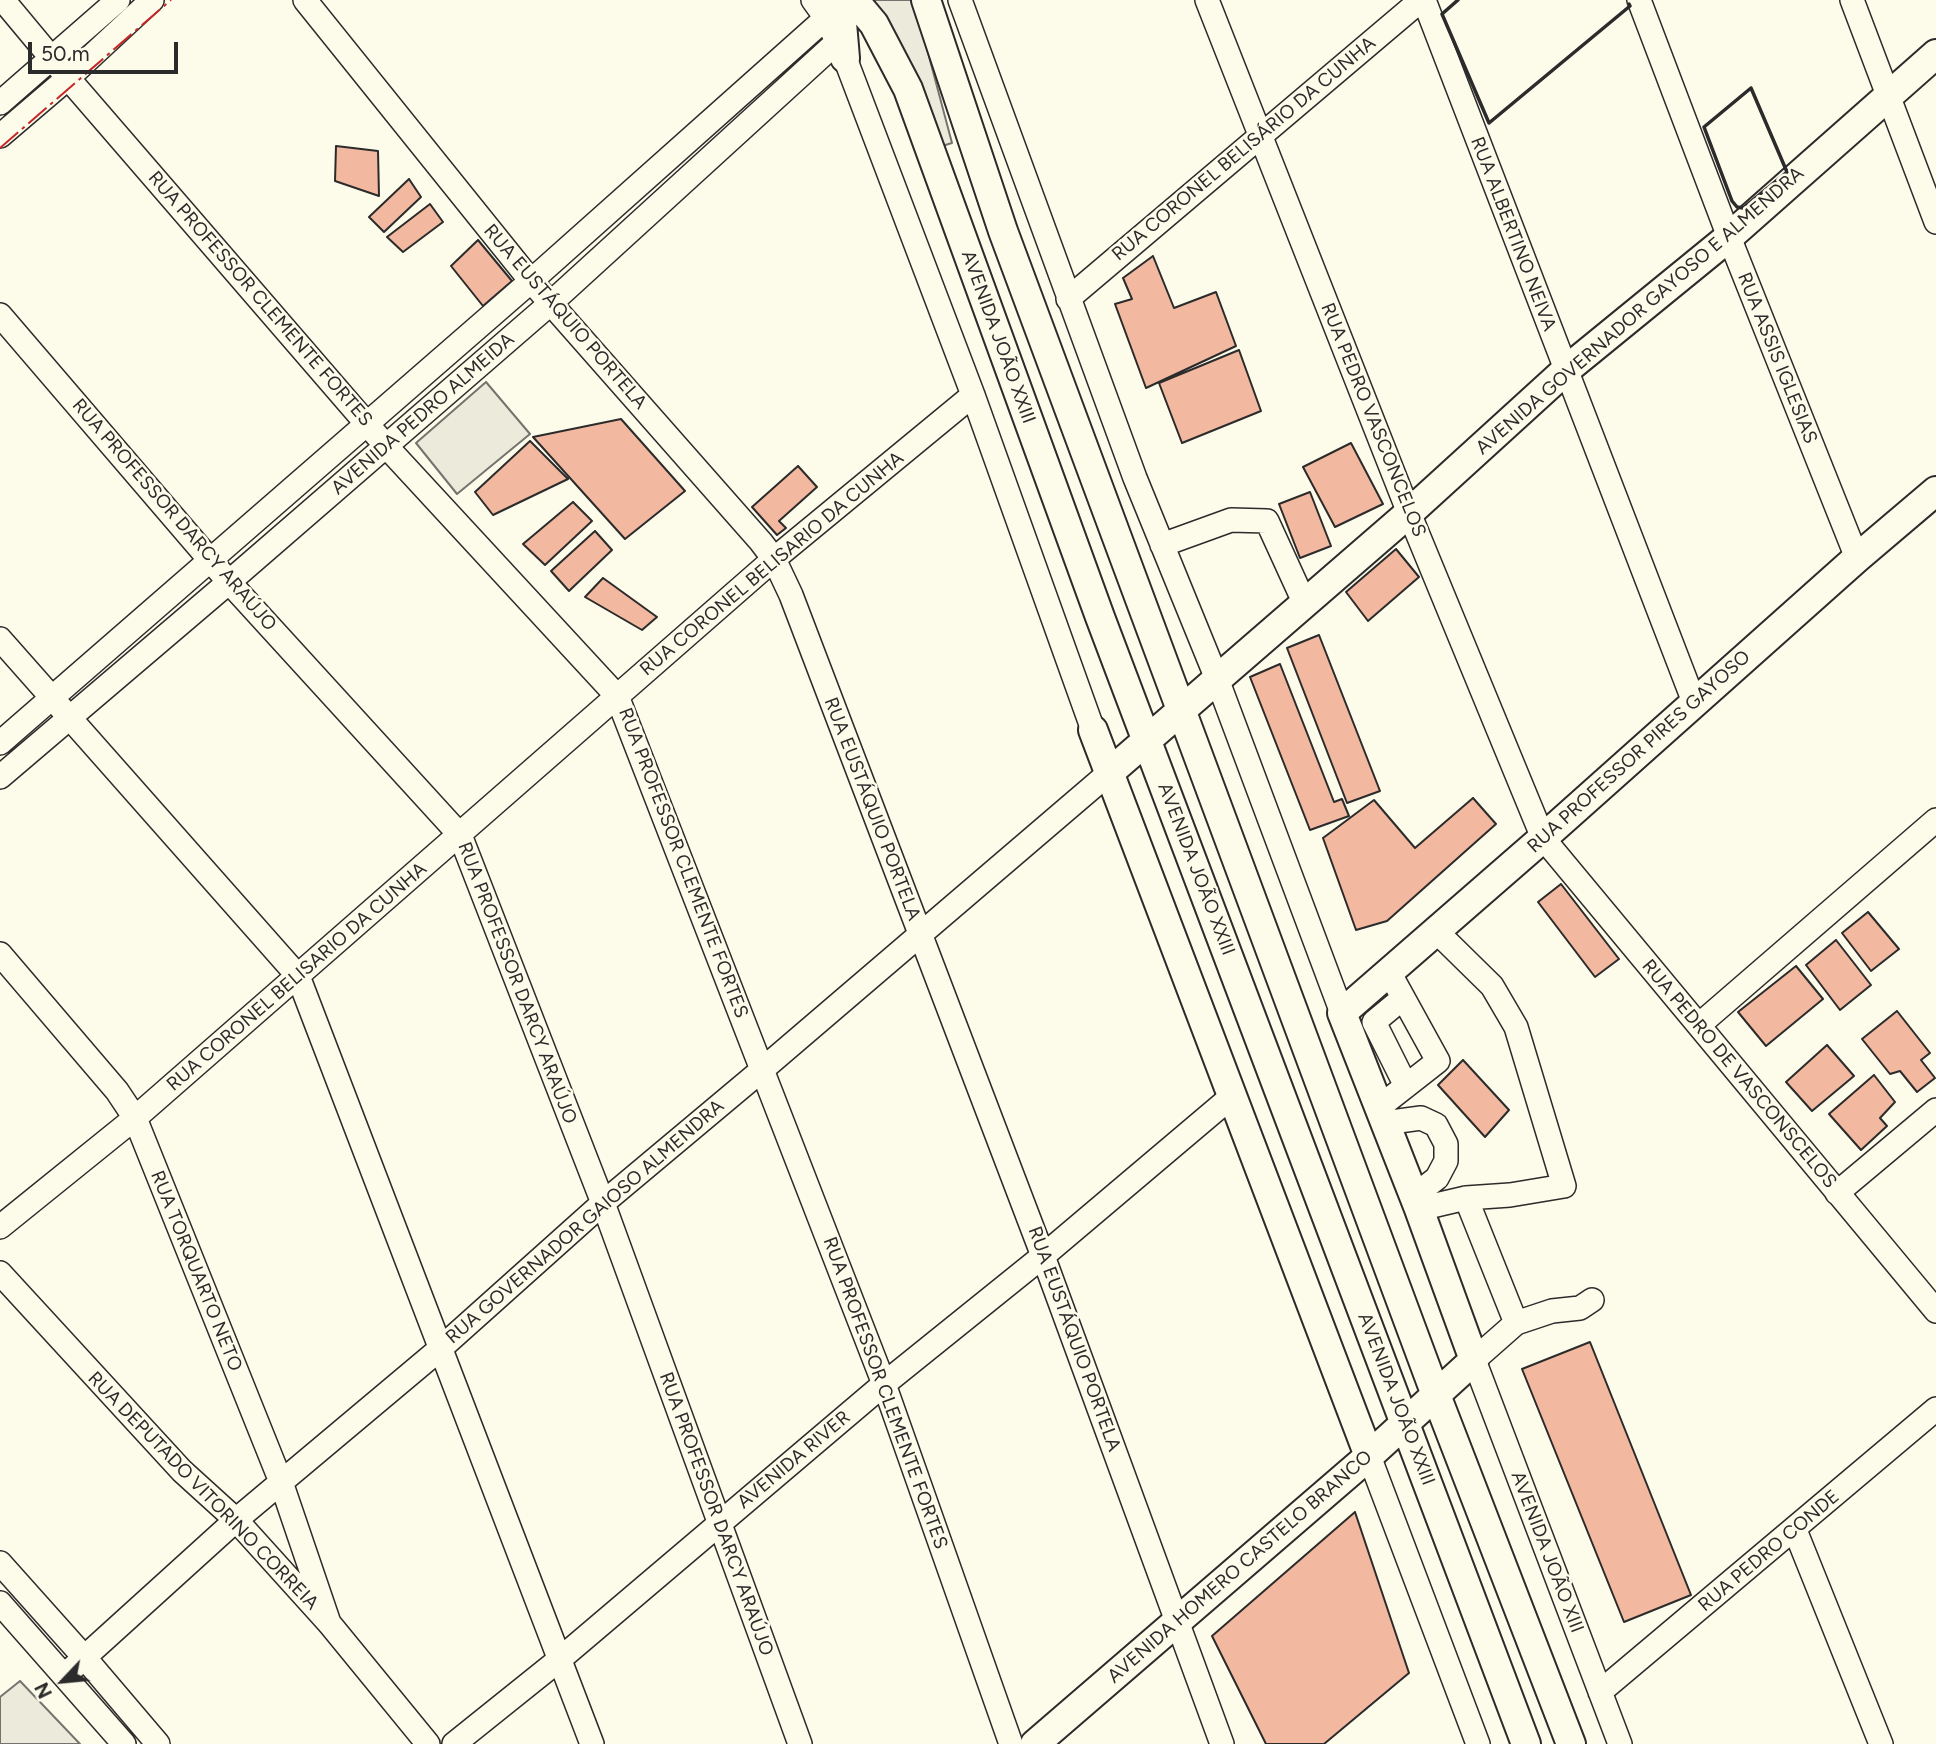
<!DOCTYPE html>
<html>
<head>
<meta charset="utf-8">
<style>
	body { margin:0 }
	#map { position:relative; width:1936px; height:1744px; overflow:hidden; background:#fdfbea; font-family:Figtree,sans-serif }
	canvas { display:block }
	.north { position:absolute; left:28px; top:1646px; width:70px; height:70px; -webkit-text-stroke:5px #fdfbea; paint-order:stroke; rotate:244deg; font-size:19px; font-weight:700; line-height:28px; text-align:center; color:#2b2b2b }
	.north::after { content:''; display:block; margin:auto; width:24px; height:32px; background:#2b2b2b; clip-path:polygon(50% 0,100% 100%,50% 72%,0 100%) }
	.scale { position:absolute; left:28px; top:42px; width:150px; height:32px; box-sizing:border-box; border:4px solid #2b2b2b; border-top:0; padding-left:9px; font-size:21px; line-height:24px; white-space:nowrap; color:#2b2b2b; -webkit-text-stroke:5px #fdfbea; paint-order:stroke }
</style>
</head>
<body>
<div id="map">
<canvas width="1936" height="1744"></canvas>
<div class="north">N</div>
<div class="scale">50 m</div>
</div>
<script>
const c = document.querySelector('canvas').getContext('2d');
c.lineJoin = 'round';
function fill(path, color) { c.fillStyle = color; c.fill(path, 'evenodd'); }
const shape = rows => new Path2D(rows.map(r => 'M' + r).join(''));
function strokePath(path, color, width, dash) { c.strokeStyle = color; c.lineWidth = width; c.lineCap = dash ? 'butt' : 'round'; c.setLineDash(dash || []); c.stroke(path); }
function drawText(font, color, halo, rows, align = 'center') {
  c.font = font + ' Figtree,sans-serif'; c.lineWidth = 5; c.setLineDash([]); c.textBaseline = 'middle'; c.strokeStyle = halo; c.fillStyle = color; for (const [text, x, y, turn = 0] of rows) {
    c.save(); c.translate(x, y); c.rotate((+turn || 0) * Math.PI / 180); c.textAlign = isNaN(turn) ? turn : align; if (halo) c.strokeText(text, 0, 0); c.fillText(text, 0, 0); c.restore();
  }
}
const green = shape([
	[870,0,914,0,952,143,942,146,870,0],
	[486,382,530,434,457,494,416,443,486,382],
	[20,1681,80,1744,0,1744,0,1697,20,1681]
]);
fill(green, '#ecebdb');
strokePath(green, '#74746e', 2);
const building = shape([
	[336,146,378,151,379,196,335,181,336,146],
	[409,179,421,197,384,232,369,217,409,179],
	[430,204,443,222,403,252,387,237,430,204],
	[478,240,512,281,483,306,451,266,478,240],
	[1153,256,1174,308,1216,292,1236,346,1146,388,1115,304,1132,299,1123,278,1153,256],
	[1239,350,1261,411,1182,443,1159,383,1239,350],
	[621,419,685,491,625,539,533,437,621,419],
	[530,441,568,479,493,515,475,492,530,441],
	[1351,443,1383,504,1335,527,1303,467,1351,443],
	[798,466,817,487,779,521,786,528,777,535,752,507,798,466],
	[1310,492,1331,546,1300,558,1279,504,1310,492],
	[573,502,592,521,545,565,523,544,573,502],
	[595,531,612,550,569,591,551,571,595,531],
	[1396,549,1419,577,1368,621,1346,592,1396,549],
	[603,578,657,617,642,630,585,597,603,578],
	[1319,635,1380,791,1347,803,1287,648,1319,635],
	[1280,664,1334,802,1342,799,1349,816,1310,830,1250,677,1280,664],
	[1473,798,1496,824,1387,921,1356,930,1323,838,1374,800,1415,848,1473,798],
	[1561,884,1619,959,1595,977,1538,902,1561,884],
	[1868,912,1899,949,1871,971,1842,933,1868,912],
	[1836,940,1871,985,1840,1010,1806,965,1836,940],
	[1796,966,1823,999,1766,1046,1738,1012,1796,966],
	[1897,1011,1930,1053,1921,1060,1935,1078,1917,1092,1900,1071,1890,1074,1862,1039,1897,1011],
	[1827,1045,1854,1076,1812,1111,1786,1082,1827,1045],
	[1463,1060,1509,1110,1485,1137,1438,1085,1463,1060],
	[1874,1075,1895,1102,1880,1118,1887,1126,1861,1150,1829,1114,1874,1075],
	[1590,1342,1691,1595,1624,1622,1522,1369,1590,1342],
	[1355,1512,1409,1673,1324,1744,1266,1744,1212,1636,1355,1512]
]);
fill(building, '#f2b8a0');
strokePath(building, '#2b2b2b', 2);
const minor = shape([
	[3,0,68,78,386,446,617,696,884,1384,1011,1744],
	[305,0,531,281,761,542,774,559,791,595,1043,1256,1222,1744],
	[813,0,826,18,845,58,973,395,1093,730],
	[960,0,1135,478,1217,679,1342,1013],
	[1207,0,1409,513,1543,838,1936,1311],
	[1424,0,1694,702],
	[1639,0,1729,237,1857,558],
	[1852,0,1936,222],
	[0,103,118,0],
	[0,136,68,78,152,0],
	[1068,299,1421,0],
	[0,315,229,582,460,835,603,1203,800,1744],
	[1162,545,1231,520,1267,521,1305,604],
	[0,639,298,976,592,1744],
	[0,743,531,281,826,18],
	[0,777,229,582,551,303,837,42],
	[1436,931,1492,986,1516,1027,1564,1186,1510,1195,1466,1198],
	[0,954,117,1091,135,1118,281,1482,329,1623],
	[1403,998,1374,1022,1406,1086],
	[1699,1025,1936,820],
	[1378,1108,1438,1061,1389,972],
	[1384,1123,1421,1118,1436,1125,1446,1144,1446,1161,1437,1178,1414,1196],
	[1837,1193,1936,1110],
	[1419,1209,1466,1198,1516,1323],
	[0,1227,135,1118,774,559,973,395],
	[0,1273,182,1471,236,1520,329,1623,428,1744],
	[1592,1300,1580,1308,1552,1311,1516,1323,1474,1360,1620,1744],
	[1369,1456,1478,1744],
	[1795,1530,1881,1744],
	[0,1563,84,1657,158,1744],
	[0,1603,124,1744],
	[65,1675,236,1520,441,1348,603,1203,763,1069,1109,773],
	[1600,1692,1936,1409],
	[454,1744,560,1659,884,1384,1043,1256,1231,1097]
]);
const major = shape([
	[830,0,842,23,845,58],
	[854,0,874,24,908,89,1100,617,1526,1744],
	[926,0,1003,231,1436,1395,1571,1744],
	[1093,730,1369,1456],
	[1109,773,1409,513,1566,370,1729,237,1936,54],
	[1035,1744,1369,1456,1474,1360,1419,1209,1342,1013,1543,838,1857,558,1936,491]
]);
strokePath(minor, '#2b2b2b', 26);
strokePath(major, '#2b2b2b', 32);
strokePath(minor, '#fdfbea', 23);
strokePath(major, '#fdfbea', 28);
strokePath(shape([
	[1458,0,1442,14,1489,123,1630,6,1629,4],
	[1751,88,1787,172,1743,208,1737,207,1732,201,1704,127,1751,88]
]), '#2b2b2b', 3.5);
strokePath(shape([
	[0,148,171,0]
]), '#c62828', 2, [24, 5, 3.5, 5]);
drawText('19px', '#2b2b2b', '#fdfbea', [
	["RUA CORONEL BELISÁRIO DA CUNHA",1244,149,-40],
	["RUA ALBERTINO NEIVA",1513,234,69],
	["RUA PROFESSOR CLEMENTE FORTES",260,299,49],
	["AVENIDA GOVERNADOR GAYOSO E ALMENDRA",1640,311,-41],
	["RUA EUSTÁQUIO PORTELA",565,317,49],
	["AVENIDA JOÃO XXIII",998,337,70],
	["RUA ASSIS IGLESIAS",1777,358,68],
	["AVENIDA PEDRO ALMEIDA",423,414,-41],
	["RUA PEDRO VASCONCELOS",1373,420,68],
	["RUA PROFESSOR DARCY ARAÚJO",174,515,49],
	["RUA CORONEL BELISARIO DA CUNHA",772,564,-40],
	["RUA PROFESSOR PIRES GAYOSO",1639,752,-42],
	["RUA EUSTÁQUIO PORTELA",872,809,69],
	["RUA PROFESSOR CLEMENTE FORTES",683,863,69],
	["AVENIDA JOÃO XXIII",1196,869,69],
	["RUA CORONEL BELISARIO DA CUNHA",297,977,-41],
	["RUA PROFESSOR DARCY ARAÚJO",517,983,69],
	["RUA PEDRO DE VASCONSCELOS",1739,1074,50],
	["RUA GOVERNADOR GAIOSO ALMENDRA",585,1222,-41],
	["RUA TORQUARTO NETO",196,1271,68],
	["RUA EUSTÁQUIO PORTELA",1074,1339,70],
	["RUA PROFESSOR CLEMENTE FORTES",885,1393,70],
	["AVENIDA JOÃO XXIII",1396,1399,69],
	["AVENIDA RIVER",794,1460,-40],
	["RUA DEPUTADO VITORINO CORREIA",203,1491,46],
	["RUA PROFESSOR DARCY ARAÚJO",716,1514,70],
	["RUA PEDRO CONDE",1769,1551,-40],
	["AVENIDA JOÃO XIII",1547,1552,69],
	["AVENIDA HOMERO CASTELO BRANCO",1240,1567,-41]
]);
</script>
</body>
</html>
